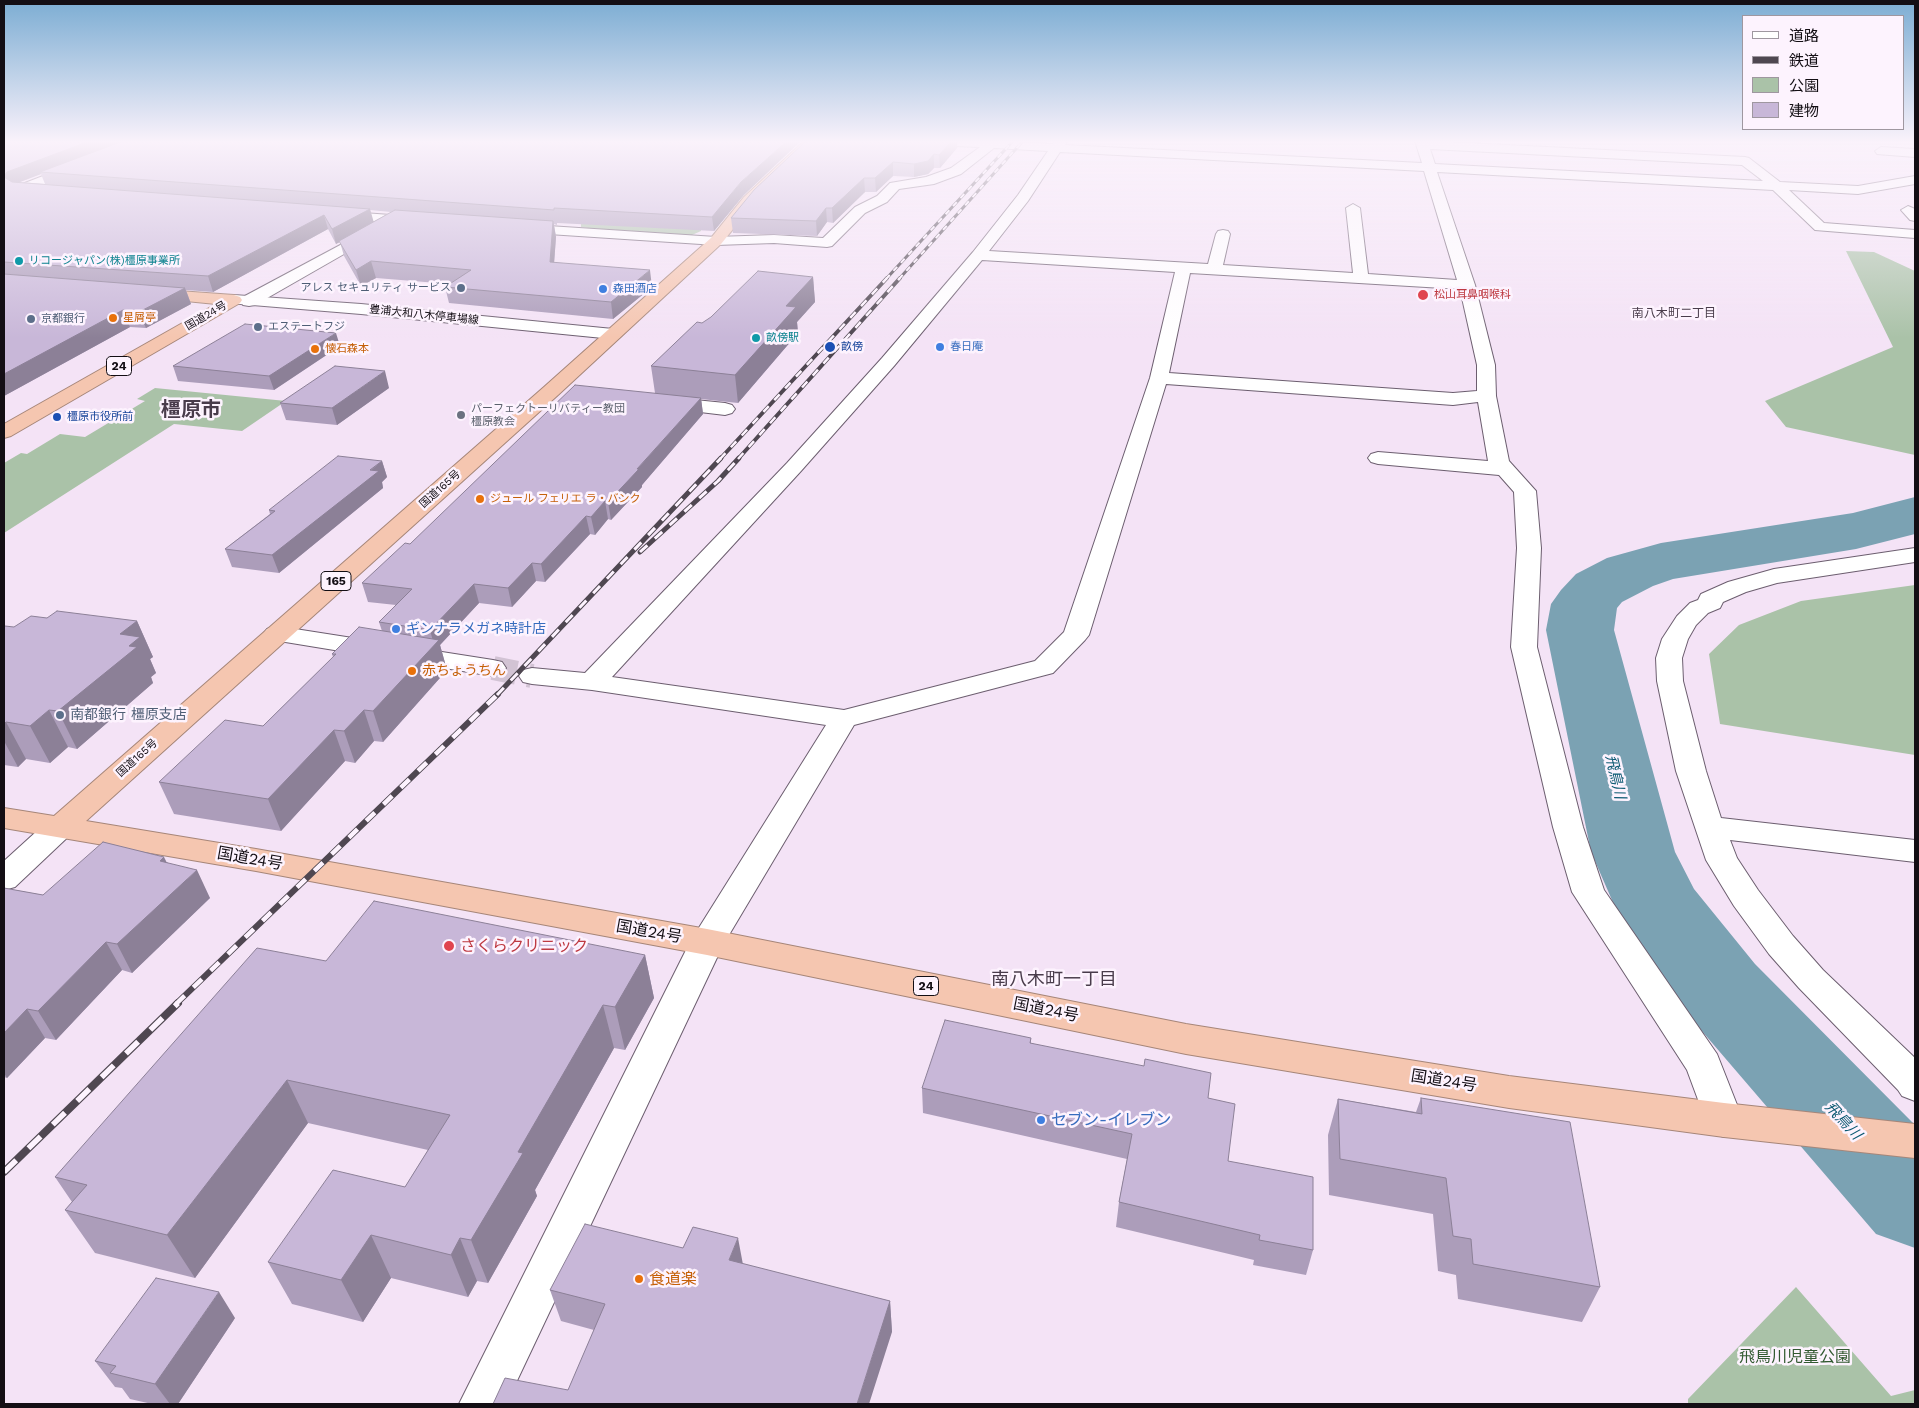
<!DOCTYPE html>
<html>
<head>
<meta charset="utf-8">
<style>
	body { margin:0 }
	#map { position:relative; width:1919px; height:1408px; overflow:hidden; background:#f4e3f6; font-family:"Work Sans","Noto Sans JP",sans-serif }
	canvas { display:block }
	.frame { position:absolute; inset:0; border:5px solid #130e14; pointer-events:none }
	.legend { position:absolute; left:1742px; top:15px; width:162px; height:115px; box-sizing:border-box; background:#fdf3fe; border:1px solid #9f97a0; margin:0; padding:6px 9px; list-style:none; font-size:15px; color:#130e14 }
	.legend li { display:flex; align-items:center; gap:10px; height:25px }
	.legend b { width:25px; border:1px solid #9f97a0 }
</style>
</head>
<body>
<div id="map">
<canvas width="1919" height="1408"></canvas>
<div class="frame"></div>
<ul class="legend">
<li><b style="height:6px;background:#fff"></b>道路</li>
<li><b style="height:6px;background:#4f4751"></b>鉄道</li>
<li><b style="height:14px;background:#aac2a8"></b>公園</li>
<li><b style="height:14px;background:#c8b7d8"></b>建物</li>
</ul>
</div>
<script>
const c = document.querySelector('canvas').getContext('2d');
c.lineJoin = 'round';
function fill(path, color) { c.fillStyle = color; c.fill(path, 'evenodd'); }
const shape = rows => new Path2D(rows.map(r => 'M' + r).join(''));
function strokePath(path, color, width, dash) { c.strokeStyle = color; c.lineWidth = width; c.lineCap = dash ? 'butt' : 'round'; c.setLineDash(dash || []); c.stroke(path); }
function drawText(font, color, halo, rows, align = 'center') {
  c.font = font + ' "Work Sans","Noto Sans JP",sans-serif'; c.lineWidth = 5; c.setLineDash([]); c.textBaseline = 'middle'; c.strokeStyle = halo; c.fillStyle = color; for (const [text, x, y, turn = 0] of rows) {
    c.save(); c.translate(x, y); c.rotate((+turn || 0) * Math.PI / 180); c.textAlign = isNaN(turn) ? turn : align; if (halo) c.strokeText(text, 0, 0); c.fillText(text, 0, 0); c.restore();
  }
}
fill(shape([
	[581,223,701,229,701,231,692,235,588,228,581,227],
	[1846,251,1874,252,1915,271,1915,455,1786,427,1765,401,1893,347],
	[155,388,286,401,242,431,174,424,4,533,4,463,21,453,27,454,60,434,85,437,145,401,137,399],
	[1915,585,1915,755,1720,724,1709,654,1739,625,1801,601],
	[1796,1287,1891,1396,1915,1390,1915,1404,1688,1404,1688,1399]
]), '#aac2a8');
fill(shape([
	[1915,497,1915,534,1856,549,1673,579,1653,586,1622,602,1617,608,1614,630,1675,852,1694,889,1755,964,1915,1125,1915,1248,1876,1234,1689,1016,1628,930,1615,907,1591,852,1546,630,1551,604,1561,590,1576,574,1607,558,1661,543,1853,513,1915,497]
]), '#7ba2b3');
strokePath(shape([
	[493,668,532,676]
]), '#d2c3d4', 24, [24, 12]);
const street = shape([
	[134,141,150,141,148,144,4,200,4,191,134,141],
	[922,141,994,141,1053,144,1055,141,1067,141,1065,145,1422,163,1415,141,1427,141,1745,157,1749,158,1780,182,1858,186,1915,176,1915,184,1858,194,1789,190,1824,223,1915,230,1915,238,1815,230,1773,190,1437,172,1475,285,1495,365,1496,396,1509,461,1536,491,1541,548,1537,647,1583,827,1604,890,1717,1054,1743,1120,1738,1132,1724,1137,1710,1132,1687,1070,1572,892,1553,827,1511,647,1517,548,1514,492,1499,475,1378,464,1371,462,1368,458,1371,454,1378,452,1488,461,1478,402,1453,405,1166,384,1089,635,1085,640,1053,673,854,725,723,945,506,1404,459,1404,690,942,826,725,592,690,532,684,523,682,519,676,523,670,532,668,585,673,787,463,882,358,973,252,1018,195,1048,151,994,148,961,174,934,184,899,189,887,202,865,213,832,246,827,247,774,243,716,245,518,232,513,231,511,228,513,225,518,224,716,237,774,235,823,238,855,207,877,196,890,183,926,177,951,168,980,147,928,145,922,141],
	[1430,149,1742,165,1763,181,1435,164,1430,149],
	[1060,152,1424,171,1457,280,1368,274,1360,208,1353,204,1346,208,1353,273,1223,265,1230,234,1228,231,1223,230,1218,231,1216,234,1208,264,989,251,1028,201,1060,152],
	[982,260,1175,272,1150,378,1064,632,1035,661,844,710,612,677,801,471,894,366,982,260],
	[1190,273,1460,289,1477,365,1477,391,1453,393,1169,373,1190,273],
	[1881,147,1915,149,1915,157,1877,154,1875,151,1881,147],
	[1908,206,1915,209,1915,221,1910,220,1901,210,1908,206],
	[336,211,418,217,423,218,425,221,423,224,418,225,331,218,329,215,331,212,336,211],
	[374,227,379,228,381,231,379,234,255,305,249,306,243,305,241,301,243,297,374,227],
	[665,397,725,403,732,405,735,409,732,413,725,415,658,407,655,403,658,399,665,397],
	[1915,548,1915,562,1777,583,1746,592,1723,602,1720,608,1708,613,1696,625,1688,639,1682,658,1683,681,1706,771,1721,818,1915,840,1915,862,1730,840,1737,858,1758,890,1793,936,1823,970,1915,1058,1915,1101,1902,1096,1898,1090,1799,988,1769,954,1734,906,1706,860,1676,771,1657,681,1656,658,1662,639,1677,616,1690,603,1698,600,1701,594,1728,582,1774,569,1915,548],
	[276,626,493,660,502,662,506,668,502,674,493,676,267,639,263,634,267,629,276,626]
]);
const secondary = shape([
	[234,295,361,304,613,329,619,330,622,334,619,338,613,339,361,314,228,303,226,300,228,297,234,295],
	[59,818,70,821,74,828,70,835,15,887,4,890,4,861,48,821,59,818]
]);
const highway = shape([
	[804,141,817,141,754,203,721,244,558,395,86,821,256,849,707,929,1186,1024,1509,1076,1724,1103,1915,1124,1915,1158,1724,1137,1509,1108,1186,1054,707,955,256,871,4,828,4,808,54,816,544,387,711,238,744,197,804,141],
	[151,289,234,295,240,297,242,300,240,303,11,436,4,438,4,424,216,304,145,297,143,294,145,291,151,289]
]);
strokePath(street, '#6c5e6f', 2);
strokePath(secondary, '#6c5e6f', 2);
strokePath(highway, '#a68679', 2);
fill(street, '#fff');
fill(secondary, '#fff');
fill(highway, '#f5c6b0');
const railFar4 = shape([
	[886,279,1013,141],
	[899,279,1023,141]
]);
const railFar3 = shape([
	[720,459,887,278],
	[738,459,900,278]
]);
const railFar2 = shape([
	[640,552,718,481,739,458],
	[497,695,721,458]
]);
const railFar1 = shape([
	[176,1004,498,694]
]);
const rail = shape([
	[4,1172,178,1003]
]);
strokePath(railFar4, '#4f4751', 3);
strokePath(railFar3, '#4f4751', 4);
strokePath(railFar2, '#4f4751', 5);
strokePath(railFar1, '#4f4751', 6);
strokePath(rail, '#4f4751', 8);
strokePath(railFar4, '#fdf3fe', 2, [5.5]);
strokePath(railFar3, '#fdf3fe', 2.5, [8]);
strokePath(railFar2, '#fdf3fe', 3, [10]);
strokePath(railFar1, '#fdf3fe', 4.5, [12]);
strokePath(rail, '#fdf3fe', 5.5, [17]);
fill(shape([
	[4,141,743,196,714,231,557,223,557,225,554,224,556,237,554,262,652,287,613,319,449,303,445,287,450,284,376,278,361,286,344,256,340,242,336,244,328,229,213,292,186,290,191,304,146,328,130,327,4,396],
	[41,174,45,184,20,182],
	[370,210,391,212,373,222],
	[806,141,957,148,940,168,934,168,928,174,914,177,893,176,876,192,865,192,833,223,827,222,817,236,733,233,731,218],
	[813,277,815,302,797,322,798,333,738,403,701,399,703,414,642,485,642,487,611,520,608,519,595,535,590,534,545,582,536,581,512,607,479,603,440,645,447,670,383,742,374,741,355,763,345,761,281,831,174,814,159,782,263,726,333,657,332,654,382,631,379,622,396,605,368,602,362,583,410,544,655,393,651,366,702,323],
	[340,346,274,390,178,381,173,366],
	[389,388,337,425,286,420,280,403],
	[382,461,387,477,382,482,383,488,279,573,232,567,225,549,270,514,269,510],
	[47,618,137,621,153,657,150,659,156,673,151,677,153,683,77,749,68,747,50,763,26,759,18,767,4,765,4,627,14,627],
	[167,862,210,898,132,973,122,970,56,1040,45,1038,7,1078,4,1077,4,888,43,895],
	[645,955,654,998,625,1050,614,1048,535,1190,537,1196,488,1283,477,1281,468,1297,391,1278,363,1322,292,1304,268,1262,405,1187,428,1150,308,1123,195,1278,95,1253,65,1210,72,1202,55,1177,326,961],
	[1031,1038,1031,1043,1208,1098,1228,1161,1313,1250,1306,1275,1253,1265,1254,1260,1116,1227,1119,1202,1127,1159,923,1113,922,1088],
	[1421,1098,1600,1287,1582,1322,1458,1299,1456,1275,1438,1271,1433,1214,1329,1195,1328,1135,1338,1099,1416,1112],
	[743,1264,890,1301,892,1332,568,1390,594,1330,561,1321,550,1290],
	[235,1318,178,1404,152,1404,130,1399,122,1388,115,1387,95,1361]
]), '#ac9dba');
fill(shape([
	[90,141,129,141,40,172,41,174,12,185,9,190,4,176,7,172],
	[787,141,801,141,743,196,714,231,712,217,741,182],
	[952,141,957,141,957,148,940,168,939,155],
	[934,154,934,168,928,174,914,177,914,164],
	[893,162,893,176,876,192,875,178],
	[864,178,865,192,833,223,832,208],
	[826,208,827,222,817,236,816,221],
	[370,209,374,223,336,244,332,229],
	[324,215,328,229,213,292,208,276],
	[553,221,556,237,553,278,550,262],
	[371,261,376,278,361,286,356,270],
	[650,270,652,287,613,319,611,302],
	[813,277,815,302,797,322,798,333,738,403,735,375,786,306],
	[185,288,191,304,146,328,139,312],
	[123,310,130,327,4,396,4,374],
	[336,333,340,346,274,390,269,376],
	[385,371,389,388,337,425,332,408],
	[701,398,703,414,642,485,642,487,611,520,608,502],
	[382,461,387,477,382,482,383,488,279,573,272,555],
	[605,501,608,519,595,535,591,517],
	[586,516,590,534,545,582,541,564],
	[532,563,536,581,512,607,508,588],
	[474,584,479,603,440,645,447,670,383,742,373,711,434,645,430,630],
	[137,621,153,657,150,659,156,673,151,677,153,683,77,749,58,711,120,634],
	[49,710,68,747,50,763,30,726],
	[364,710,374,741,355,763,344,731],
	[6,722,26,759,18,767,4,741,4,724],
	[334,730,345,761,281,831,268,799],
	[164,857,178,885,160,861],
	[197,870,210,898,132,973,117,944],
	[106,942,122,970,56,1040,38,1011],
	[645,955,654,998,625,1050,615,1007],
	[603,1005,614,1048,535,1190,537,1196,488,1283,471,1240,518,1152],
	[27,1009,45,1038,7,1078,4,1073,4,1033],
	[287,1080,308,1123,195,1278,167,1235],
	[371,1235,391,1278,363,1322,341,1280],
	[460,1238,477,1281,468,1297,451,1255],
	[738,1238,744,1270,729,1260],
	[219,1292,235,1318,178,1404,170,1404,155,1384],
	[890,1301,892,1332,869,1404,857,1404]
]), '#8c8097');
const building = shape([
	[4,141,90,141,7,172,4,176,4,141],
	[123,141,787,141,741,182,712,217,554,208,554,210,40,172,123,141],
	[806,141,952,141,939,155,934,154,928,161,914,164,893,162,875,178,864,178,832,208,826,208,816,221,731,218,754,190,806,141],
	[4,177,12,182,370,209,332,229,324,215,208,276,4,262,4,177],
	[395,210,553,221,550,262,650,270,611,302,445,287,471,270,371,261,356,270,339,241,395,210],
	[758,271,813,277,786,306,796,307,735,375,651,366,697,322,702,323,711,317,758,271],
	[4,274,185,288,139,312,123,310,4,374,4,274],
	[245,324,336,333,269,376,173,366,245,324],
	[335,366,385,371,332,408,280,403,335,366],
	[575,385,701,398,637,469,639,469,608,502,605,501,591,517,586,516,541,564,532,563,508,588,474,584,430,630,379,622,412,589,362,583,405,543,410,544,575,385],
	[338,456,382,461,370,470,379,471,272,555,225,549,275,511,269,510,338,456],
	[57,611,137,621,120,634,140,637,129,646,137,647,58,711,49,710,30,726,6,722,4,724,4,627,5,626,14,627,31,616,47,618,57,611],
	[359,627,439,640,373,711,364,710,344,731,334,730,268,799,159,782,225,720,263,726,336,654,332,654,359,627],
	[103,842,164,857,160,861,197,870,117,944,106,942,38,1011,27,1009,4,1033,4,888,43,895,103,842],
	[374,901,645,955,615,1007,603,1005,518,1152,523,1153,471,1240,460,1238,451,1255,371,1235,341,1280,268,1262,333,1170,405,1187,450,1115,287,1080,167,1235,65,1210,87,1185,55,1177,257,948,326,961,374,901],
	[945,1020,1031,1038,1030,1043,1144,1066,1145,1059,1211,1073,1208,1098,1235,1104,1228,1161,1313,1177,1313,1250,1259,1240,1260,1235,1119,1202,1132,1134,922,1088,945,1020],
	[1421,1098,1570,1122,1600,1287,1473,1264,1471,1239,1453,1236,1446,1178,1340,1159,1338,1099,1422,1114,1421,1098],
	[585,1224,683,1248,693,1227,738,1238,729,1260,890,1301,857,1404,493,1404,505,1378,568,1390,605,1304,550,1290,585,1224],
	[156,1278,219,1292,155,1384,110,1373,116,1366,95,1361,156,1278]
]);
fill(building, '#c8b7d8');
strokePath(building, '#8c8097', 1);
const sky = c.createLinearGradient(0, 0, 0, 338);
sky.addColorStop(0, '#7cadd3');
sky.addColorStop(0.42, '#faf2fb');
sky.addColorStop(1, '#faf2fb00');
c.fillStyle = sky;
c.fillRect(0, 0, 1919, 338);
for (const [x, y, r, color] of [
	[19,261,5,"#0f9aa8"],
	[461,288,5,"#5c6f8a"],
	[603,289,5,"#3f7fe0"],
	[1423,295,6,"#e0444e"],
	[113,318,5,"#e8710a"],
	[31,319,5,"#5c6f8a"],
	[258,327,5,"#5c6f8a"],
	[756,338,5,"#0f9aa8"],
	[830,347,6,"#1a4fb4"],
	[940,347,5,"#3f7fe0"],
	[315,349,5,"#e8710a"],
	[461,415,5,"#6b7280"],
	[57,417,5,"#1a4fb4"],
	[480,499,5,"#e8710a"],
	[396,629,5,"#3f7fe0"],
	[412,671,5,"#e8710a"],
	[60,715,5,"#5c6f8a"],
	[449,946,6,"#e0444e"],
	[1041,1120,5,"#3f7fe0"],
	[639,1279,5,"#e8710a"]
]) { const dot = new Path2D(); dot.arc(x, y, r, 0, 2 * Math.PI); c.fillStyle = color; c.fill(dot); strokePath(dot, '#fdf3fe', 2); }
drawText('11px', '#0d838f', '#fdf3fe', [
	["リコージャパン(株)橿原事業所",29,261],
	["畝傍駅",766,338]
], 'left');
drawText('11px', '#4e5e75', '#fdf3fe', [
	["アレス セキュリティ サービス",451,288,"right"],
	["京都銀行",41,319],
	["エステートフジ",268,327]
], 'left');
drawText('11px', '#366cbe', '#fdf3fe', [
	["森田酒店",613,289],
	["春日庵",950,347]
], 'left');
drawText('11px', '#be3a42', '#fdf3fe', [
	["松山耳鼻咽喉科",1434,295]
], 'left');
drawText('11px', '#130e14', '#fdf3fe', [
	["豊浦大和八木停車場線",424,315,6],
	["国道24号",206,316,-30],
	["国道165号",440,489,-42],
	["国道165号",137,758,-42]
]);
drawText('11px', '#c56008', '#fdf3fe', [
	["星屑亭",123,318],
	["懐石森本",325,349],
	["ジュール フェリエ ラ・バンク",490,499]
], 'left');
drawText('11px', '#164399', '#fdf3fe', [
	["畝傍",841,347],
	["橿原市役所前",67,417]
], 'left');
drawText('11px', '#5b616d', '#fdf3fe', [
	["パーフェクトーリバティー教団",471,409],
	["橿原教会",471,422]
], 'left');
drawText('12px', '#493c4b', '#fdf3fe', [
	["南八木町二丁目",1674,313]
]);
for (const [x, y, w] of [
	[119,366,25],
	[336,581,30],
	[926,986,25]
]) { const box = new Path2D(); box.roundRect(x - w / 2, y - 9.5, w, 19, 4); c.fillStyle = '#fdf3fe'; c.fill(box); strokePath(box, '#130e14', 1); }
drawText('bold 12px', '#130e14', null, [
	["24",119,366],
	["165",336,581],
	["24",926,986]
]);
drawText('14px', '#366cbe', '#fdf3fe', [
	["ギンナラメガネ時計店",406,629]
], 'left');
drawText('14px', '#c56008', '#fdf3fe', [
	["赤ちょうちん",422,671]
], 'left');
drawText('14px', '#4e5e75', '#fdf3fe', [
	["南都銀行 橿原支店",70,715]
], 'left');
drawText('italic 15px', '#0b5972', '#fdf3fe', [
	["飛鳥川",1615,777,77],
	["飛鳥川",1843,1121,47]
]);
drawText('16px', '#130e14', '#fdf3fe', [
	["国道24号",250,859,10],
	["国道24号",649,932,10],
	["国道24号",1046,1010,11],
	["国道24号",1444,1081,9]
]);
drawText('16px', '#be3a42', '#fdf3fe', [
	["さくらクリニック",460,946]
], 'left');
drawText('16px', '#366cbe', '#fdf3fe', [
	["セブン-イレブン",1051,1120]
], 'left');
drawText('16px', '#c56008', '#fdf3fe', [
	["食道楽",649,1279]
], 'left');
drawText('16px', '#325a31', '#fdf3fe', [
	["飛鳥川児童公園",1795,1357]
]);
drawText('18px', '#493c4b', '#fdf3fe', [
	["南八木町一丁目",1054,980]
]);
drawText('bold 20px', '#493c4b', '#fdf3fe', [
	["橿原市",191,410]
]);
</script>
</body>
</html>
